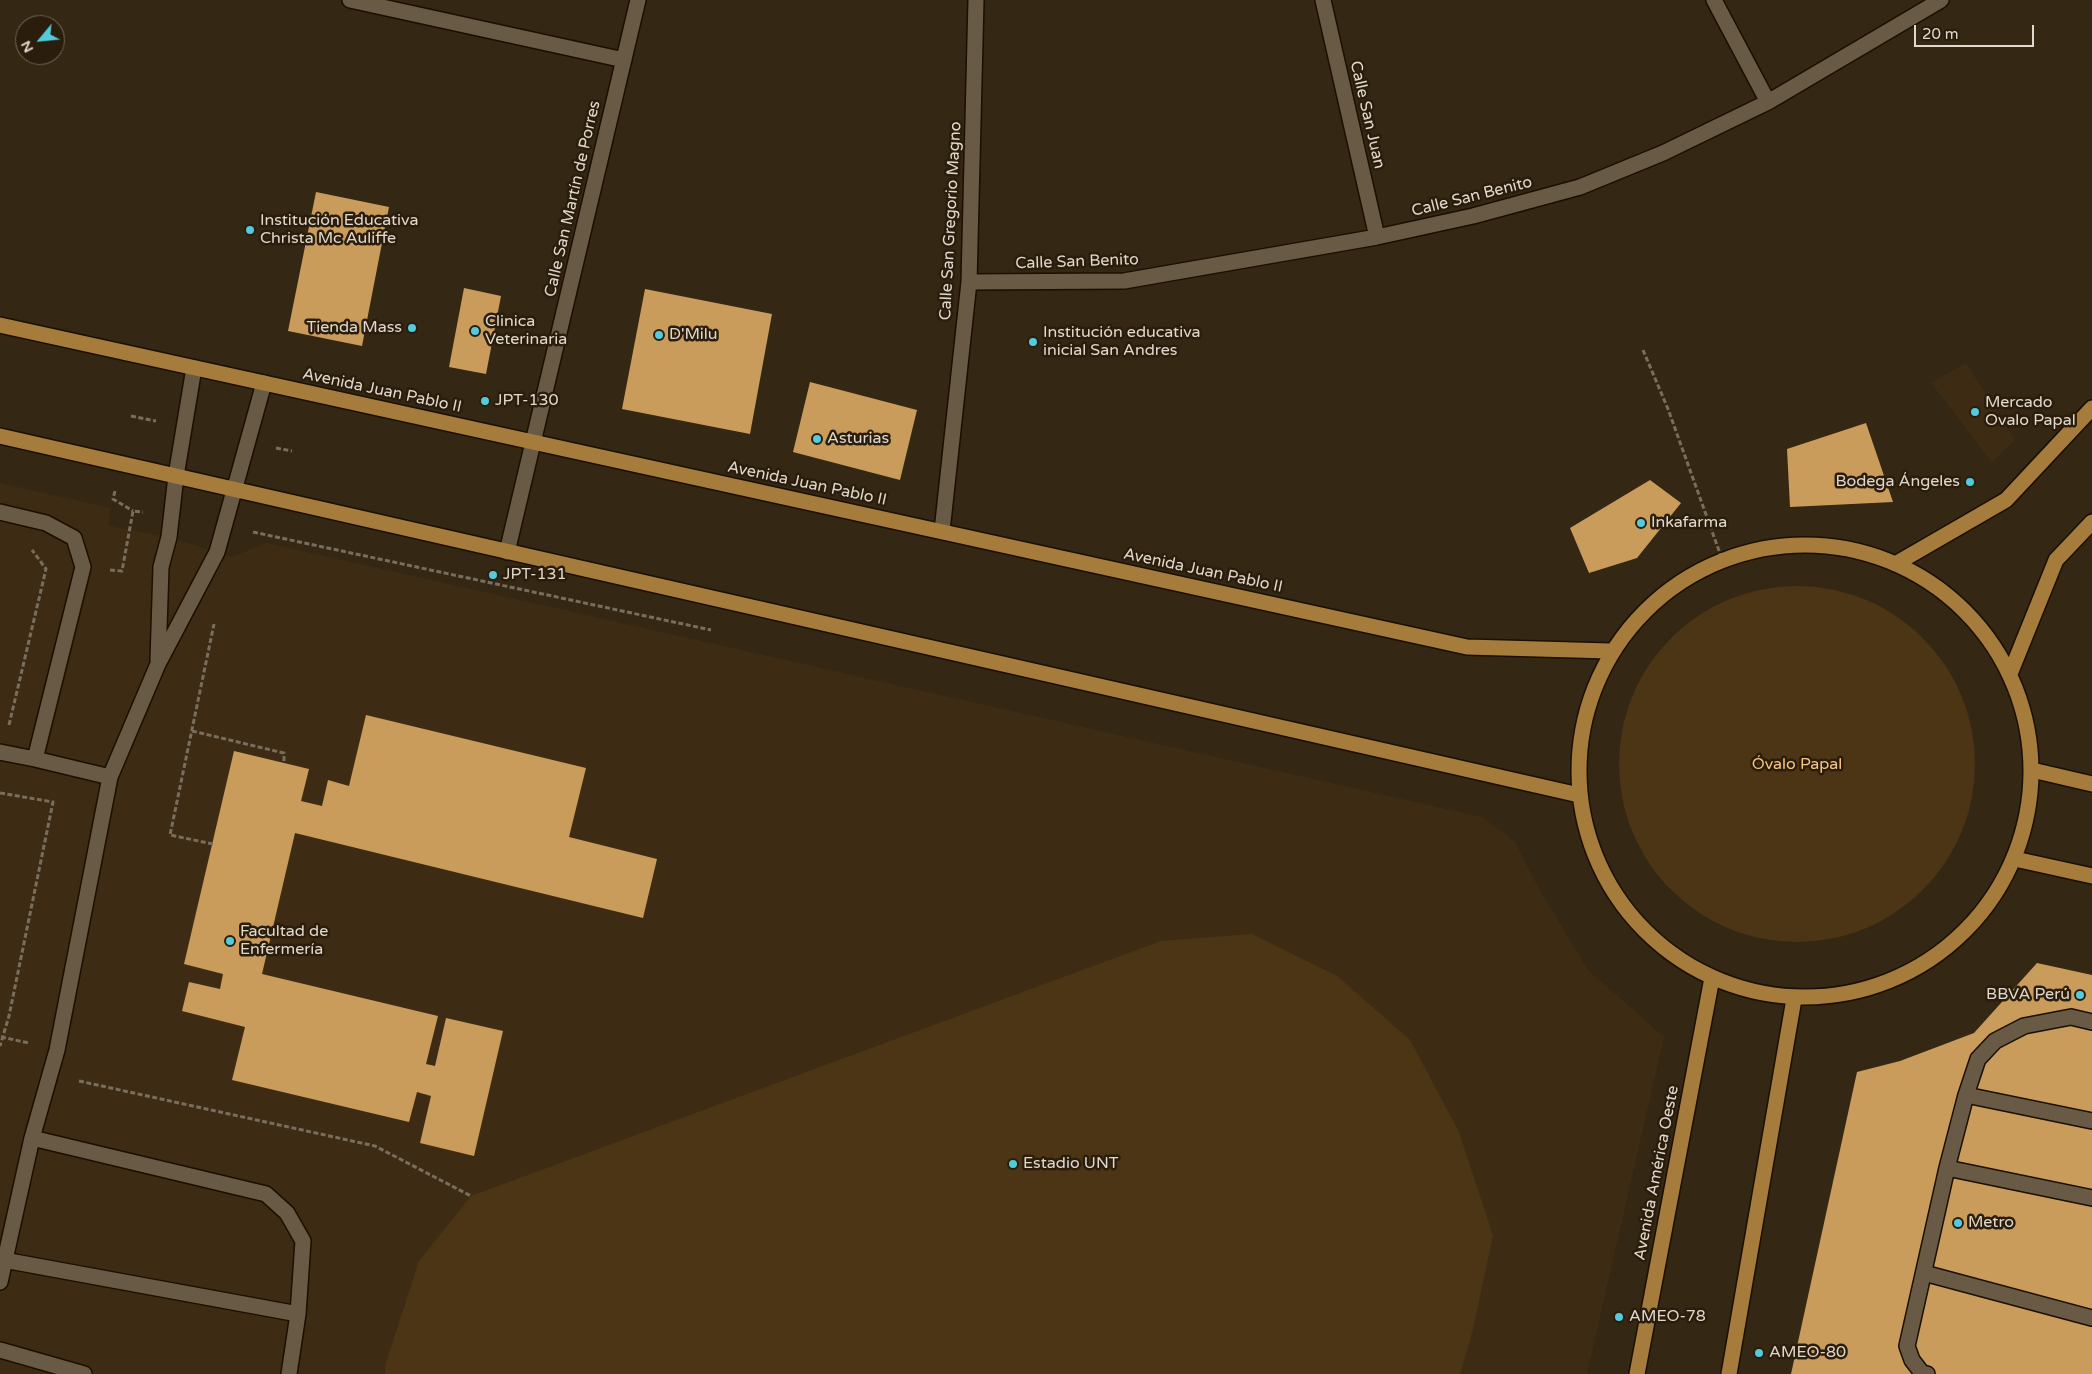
<!DOCTYPE html>
<html>
<head>
<meta charset="utf-8">
<style>
	body { margin:0 }
	#map { position:relative; width:2092px; height:1374px; overflow:hidden; background:#342714; font-family:"Varela Round",sans-serif }
	canvas { display:block }
	.north { position:absolute; left:15px; top:15px; width:50px; height:50px; box-sizing:border-box; background:#2a1d0b; border:1px solid #736859; border-radius:50%; rotate:242deg; font-size:14px; font-weight:700; line-height:20px; text-align:center; color:#e1d8cd }
	.north::after { content:''; display:block; margin:auto; width:18px; height:22px; background:#53cbdc; clip-path:polygon(50% 0,100% 100%,50% 72%,0 100%) }
	.scale { position:absolute; left:1914px; top:25px; width:120px; height:22px; box-sizing:border-box; border:2px solid #e1d8cd; border-top:0; padding-left:6px; font-size:15px; line-height:18px; white-space:nowrap; color:#e1d8cd; -webkit-text-stroke:4px #2a1d0b; paint-order:stroke }
</style>
</head>
<body>
<div id="map">
<canvas width="2092" height="1374"></canvas>
<div class="north">N</div>
<div class="scale">20 m</div>
</div>
<script>
const c = document.querySelector('canvas').getContext('2d');
c.lineJoin = 'round';
function fill(path, color) { c.fillStyle = color; c.fill(path, 'evenodd'); }
const shape = rows => new Path2D(rows.map(r => 'M' + r).join(''));
function strokePath(path, color, width, dash) { c.strokeStyle = color; c.lineWidth = width; c.lineCap = dash ? 'butt' : 'round'; c.setLineDash(dash || []); c.stroke(path); }
function drawText(font, color, halo, rows, align = 'center') {
  c.font = font + ' "Varela Round",sans-serif'; c.lineWidth = 5; c.setLineDash([]); c.textBaseline = 'middle'; c.strokeStyle = halo; c.fillStyle = color; for (const [text, x, y, turn = 0] of rows) {
    c.save(); c.translate(x, y); c.rotate((+turn || 0) * Math.PI / 180); c.textAlign = isNaN(turn) ? turn : align; if (halo) c.strokeText(text, 0, 0); c.fillText(text, 0, 0); c.restore();
  }
}
fill(shape([
	[1966,363,2015,440,1992,462,1931,383],
	[0,483,110,508,109,526,169,537,231,557,267,543,1482,817,1515,842,1537,885,1588,970,1664,1037,1587,1374,0,1374]
]), '#3d2c13');
fill(shape([
	'1619 764a178 178 0 1 1 356 0a178 178 0 1 1-356 0Z',
	[1252,934,1337,976,1410,1040,1459,1132,1493,1236,1473,1329,1460,1374,385,1374,386,1363,419,1261,471,1196,1161,941]
]), '#4c3514');
fill(shape([
	[316,192,389,207,362,346,288,331],
	[464,288,501,296,486,374,449,367],
	[645,289,772,314,750,434,622,409],
	[810,382,917,410,900,480,793,452],
	[1866,423,1893,502,1790,507,1787,449],
	[1650,480,1681,503,1637,558,1589,573,1570,528],
	[366,715,586,768,569,837,657,859,643,918,295,833,262,974,438,1016,426,1064,435,1066,446,1018,503,1031,474,1156,420,1143,431,1096,417,1092,409,1122,232,1080,245,1027,182,1011,189,982,220,989,223,974,184,964,234,751,309,769,301,801,322,806,328,780,349,786],
	[2037,963,2092,975,2092,1374,1791,1374,1857,1072,1900,1061,1974,1033]
]), '#ca9c5c');
const minor = shape([
	[350,0,624,60],
	[1323,0,1377,237],
	[1714,0,1768,102],
	[969,282,1124,281,1377,237,1473,216,1580,187,1663,153,1768,102,1941,0],
	[0,512,46,523,74,538,83,567,35,759,110,777],
	[942,531,969,282,976,0],
	[507,552,638,0],
	[158,660,161,567,169,537,176,476,194,368],
	[0,752,35,759],
	[1966,1095,1978,1059,1995,1041,2024,1026,2071,1017,2092,1022],
	[32,1138,266,1194,287,1213,303,1241,298,1314,289,1374],
	[1947,1168,2092,1198],
	[4,1260,298,1314],
	[1924,1273,2092,1318],
	[0,1282,32,1138,57,1050,110,777,158,664,217,552,264,383],
	[0,1350,84,1374],
	[1927,1374,1922,1373,1912,1360,1907,1346,1947,1168,1966,1095,2092,1121]
]);
const major = shape([
	[0,325,1467,647,1610,651],
	[0,436,1579,795],
	'1579 771a226 226 0 1 1 452 0a226 226 0 1 1-452 0Z',
	[1897,563,2006,500,2092,408],
	[2010,674,2056,560,2092,522],
	[2032,770,2092,784],
	[2015,859,2092,876],
	[1637,1374,1712,978],
	[1729,1374,1794,999]
]);
strokePath(minor, '#1b0f01', 18);
strokePath(major, '#1b0f01', 18);
strokePath(shape([
	[1643,350,1668,409,1722,559],
	[131,416,156,421],
	[276,448,292,451],
	[115,491,113,499,133,511],
	[253,532,711,630],
	[110,570,122,571,133,511,143,512],
	[9,725,46,569,32,550],
	[192,731,284,753,284,763],
	[0,793,53,802,9,1016,0,1046],
	[213,844,170,835,214,624],
	[1,1037,29,1043],
	[79,1081,375,1146,471,1196]
]), '#796e5e', 3, [5, 2.5]);
strokePath(minor, '#695a46', 15);
strokePath(major, '#a67c3c', 15);
for (const [x, y, r, color] of [
	[250,230,5,"#53cbdc"],
	[412,328,5,"#53cbdc"],
	[475,331,5,"#53cbdc"],
	[659,335,5,"#53cbdc"],
	[1033,342,5,"#53cbdc"],
	[485,401,5,"#53cbdc"],
	[1975,412,5,"#53cbdc"],
	[817,439,5,"#53cbdc"],
	[1970,482,5,"#53cbdc"],
	[1641,523,5,"#53cbdc"],
	[493,575,5,"#53cbdc"],
	[230,941,5,"#53cbdc"],
	[2080,995,5,"#53cbdc"],
	[1013,1164,5,"#53cbdc"],
	[1958,1223,5,"#53cbdc"],
	[1619,1317,5,"#53cbdc"],
	[1759,1353,5,"#53cbdc"]
]) { const dot = new Path2D(); dot.arc(x, y, r, 0, 2 * Math.PI); c.fillStyle = color; c.fill(dot); strokePath(dot, '#2a1d0b', 2); }
drawText('16px', '#e1d8cd', '#2a1d0b', [
	["Calle San Juan",1367,115,77],
	["Calle San Benito",1472,197,-14],
	["Calle San Martín de Porres",573,199,-77],
	["Calle San Gregorio Magno",951,221,-87],
	["Calle San Benito",1077,262,-2],
	["Avenida Juan Pablo II",382,391,12],
	["Avenida Juan Pablo II",807,484,12],
	["Avenida Juan Pablo II",1203,571,12],
	["Avenida América Oeste",1657,1173,-79]
]);
drawText('16px', '#e1d8cd', '#2a1d0b', [
	["Institución Educativa",260,221],
	["Christa Mc Auliffe",260,239],
	["Clinica",485,322],
	["Veterinaria",485,340],
	["Tienda Mass",402,328,"right"],
	["Institución educativa",1043,333],
	["inicial San Andres",1043,351],
	["D'Milu",669,335],
	["JPT-130",495,401],
	["Mercado",1985,403],
	["Ovalo Papal",1985,421],
	["Asturias",827,439],
	["Bodega Ángeles",1960,482,"right"],
	["Inkafarma",1651,523],
	["JPT-131",503,575],
	["Facultad de",240,932],
	["Enfermería",240,950],
	["BBVA Perú",2070,995,"right"],
	["Estadio UNT",1023,1164],
	["Metro",1968,1223],
	["AMEO-78",1629,1317],
	["AMEO-80",1769,1353]
], 'left');
drawText('16px', '#f9c682', '#2a1d0b', [
	["Óvalo Papal",1797,765]
]);
</script>
</body>
</html>
